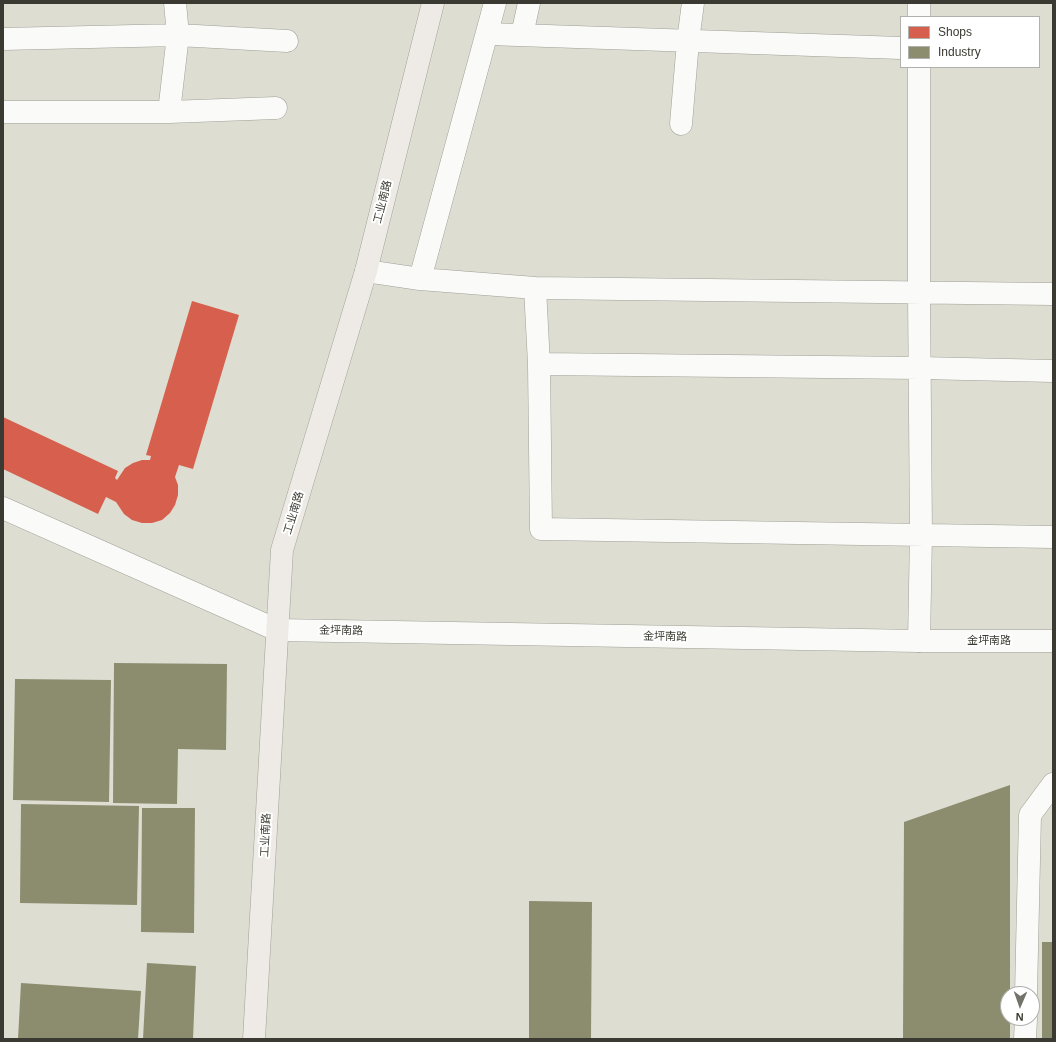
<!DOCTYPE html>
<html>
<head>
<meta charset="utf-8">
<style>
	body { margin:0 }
	#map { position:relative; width:1056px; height:1042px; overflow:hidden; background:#deddd2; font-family:Helvetica,sans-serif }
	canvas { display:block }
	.frame { position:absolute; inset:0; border:4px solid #3a3a32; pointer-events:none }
	.legend { position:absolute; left:900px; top:16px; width:140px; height:52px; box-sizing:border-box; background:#fff; border:1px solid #b0b0ad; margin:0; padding:5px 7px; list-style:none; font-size:12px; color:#3a3a32 }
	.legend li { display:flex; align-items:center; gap:8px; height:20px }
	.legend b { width:20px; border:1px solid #b0b0ad }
	.north { position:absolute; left:1000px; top:986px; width:40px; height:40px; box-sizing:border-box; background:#fff; border:1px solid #b0b0ad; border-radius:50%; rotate:182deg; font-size:11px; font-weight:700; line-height:16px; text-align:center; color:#3a3a32 }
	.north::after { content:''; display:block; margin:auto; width:14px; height:18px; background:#73736a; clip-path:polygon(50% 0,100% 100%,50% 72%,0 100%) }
</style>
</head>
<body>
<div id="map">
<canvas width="1056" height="1042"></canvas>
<div class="frame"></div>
<ul class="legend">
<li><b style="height:11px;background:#d6604d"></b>Shops</li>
<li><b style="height:11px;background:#8c8c6e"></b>Industry</li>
</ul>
<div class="north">N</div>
</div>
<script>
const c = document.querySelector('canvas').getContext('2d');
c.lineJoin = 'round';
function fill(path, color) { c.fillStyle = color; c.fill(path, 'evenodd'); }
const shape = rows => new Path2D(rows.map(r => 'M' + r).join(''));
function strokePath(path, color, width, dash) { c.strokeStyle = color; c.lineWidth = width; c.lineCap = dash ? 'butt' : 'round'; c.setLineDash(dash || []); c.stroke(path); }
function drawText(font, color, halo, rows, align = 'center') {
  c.font = font + ' Helvetica,"Noto Sans SC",sans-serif'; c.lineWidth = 4; c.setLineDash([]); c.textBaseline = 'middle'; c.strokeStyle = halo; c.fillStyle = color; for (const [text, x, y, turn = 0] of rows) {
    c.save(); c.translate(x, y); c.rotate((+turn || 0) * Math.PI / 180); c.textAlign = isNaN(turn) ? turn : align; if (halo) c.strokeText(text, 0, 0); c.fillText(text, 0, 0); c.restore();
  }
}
fill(shape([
	[192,301,239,315,193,469,179,465,175,477,178,485,178,495,175,505,170,513,162,520,152,523,142,523,132,520,124,514,116,502,106,497,98,514,3,469,3,417,118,471,115,478,117,480,125,468,133,463,142,460,150,460,151,456,146,455]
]), '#d6604d');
fill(shape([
	[114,663,227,664,226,750,178,749,177,804,113,803],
	[15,679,111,680,109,802,13,800],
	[1010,785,1010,994,1008,994,1008,1018,1010,1018,1010,1039,903,1039,904,822],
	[21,804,139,806,137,905,20,903],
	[142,808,195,808,194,933,141,932],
	[529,901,592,902,591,1039,529,1039],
	[1042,942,1053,942,1053,1039,1042,1039],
	[147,963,196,966,193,1039,143,1039],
	[21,983,141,991,138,1039,18,1039]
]), '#8c8c6e');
const minor = shape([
	[919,17,919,3],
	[488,34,901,48],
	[522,35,529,3],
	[3,39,178,35,287,41],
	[919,67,919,293,921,535,919,641],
	[3,112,169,112,276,108],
	[169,112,178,35,175,3],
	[681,124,688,41,693,3],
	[366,271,420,279,535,288,1053,294],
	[420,279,495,3],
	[535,288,539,364,541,529,1053,537],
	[539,364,920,368,1053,371],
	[1026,994,1030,815,1053,784],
	[1025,1039,1026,1018]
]);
const tertiary = shape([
	[3,508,277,630,919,641,1053,641]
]);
const secondary = shape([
	[254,1039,282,550,366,271,433,3]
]);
strokePath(minor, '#9f9f96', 23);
strokePath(tertiary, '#9f9f96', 23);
strokePath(secondary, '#9f9f96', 23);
strokePath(minor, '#fafaf8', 22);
strokePath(tertiary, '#fafaf8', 22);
strokePath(secondary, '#eeebe6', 22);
drawText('11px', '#3a3a32', '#fff', [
	["工业南路",383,202,-76],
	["工业南路",294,513,-73],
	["金坪南路",341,631,1],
	["金坪南路",665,637,1],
	["金坪南路",989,641],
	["工业南路",266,835,-87]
]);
</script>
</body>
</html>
